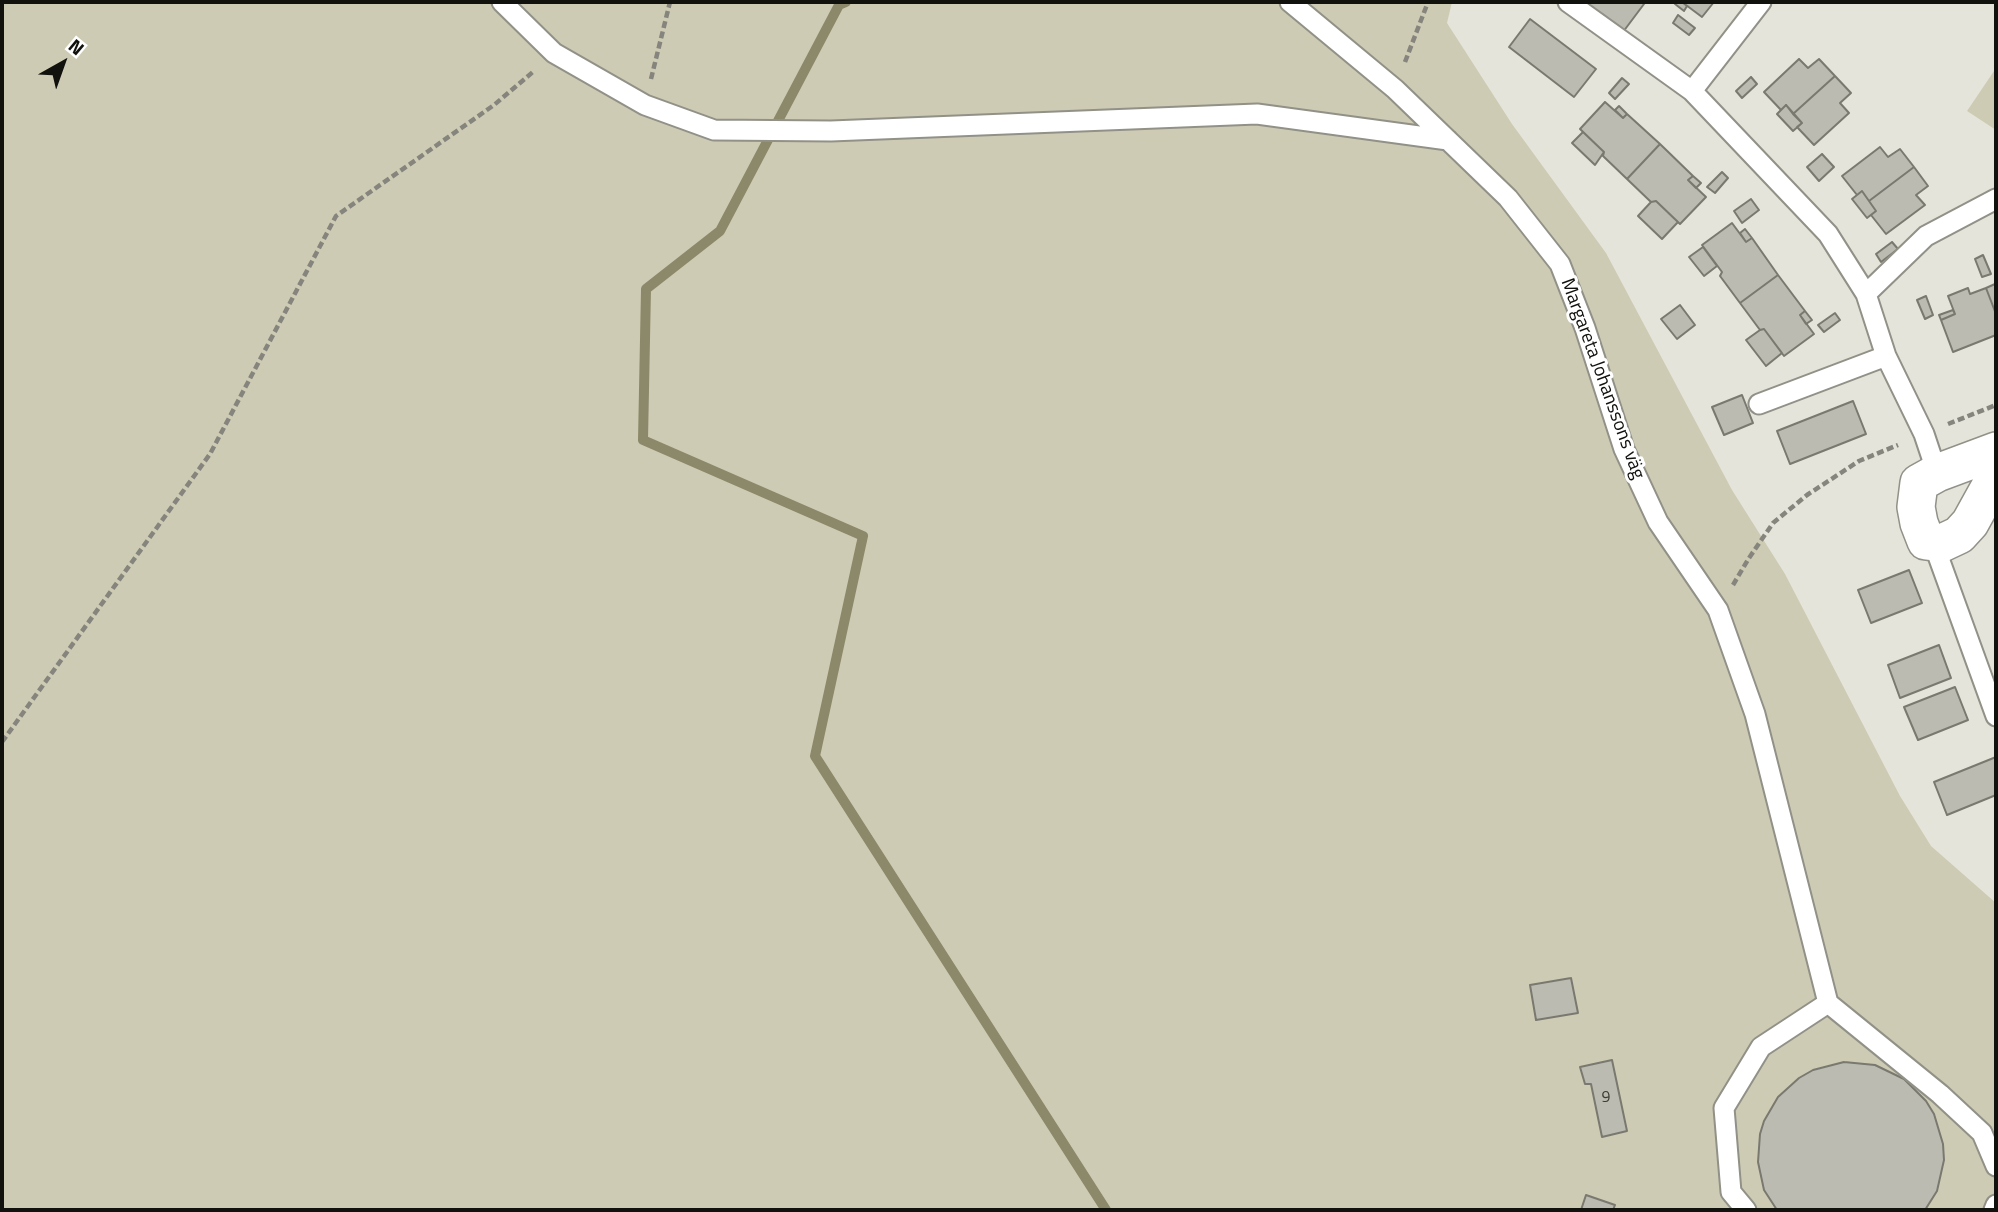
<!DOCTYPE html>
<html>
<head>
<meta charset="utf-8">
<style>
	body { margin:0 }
	#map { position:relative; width:1998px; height:1212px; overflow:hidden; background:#e5e4da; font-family:"Titillium Web",sans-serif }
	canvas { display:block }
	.frame { position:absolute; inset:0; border:4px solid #11110d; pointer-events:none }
	.north { position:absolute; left:28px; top:28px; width:70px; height:70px; -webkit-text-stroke:5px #fff; paint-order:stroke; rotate:40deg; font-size:19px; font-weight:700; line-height:28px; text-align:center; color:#11110d }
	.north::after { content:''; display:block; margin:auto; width:24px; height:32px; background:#11110d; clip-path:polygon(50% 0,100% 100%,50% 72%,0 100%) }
</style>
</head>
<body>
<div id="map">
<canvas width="1998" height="1212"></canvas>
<div class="frame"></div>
<div class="north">N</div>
</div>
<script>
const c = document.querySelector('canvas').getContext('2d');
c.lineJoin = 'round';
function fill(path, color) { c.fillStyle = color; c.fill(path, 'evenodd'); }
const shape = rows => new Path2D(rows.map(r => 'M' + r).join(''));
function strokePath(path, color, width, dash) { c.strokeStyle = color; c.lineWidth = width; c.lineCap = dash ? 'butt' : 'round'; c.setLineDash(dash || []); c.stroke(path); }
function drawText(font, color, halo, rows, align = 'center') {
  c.font = font + ' "Titillium Web",sans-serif'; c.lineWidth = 6; c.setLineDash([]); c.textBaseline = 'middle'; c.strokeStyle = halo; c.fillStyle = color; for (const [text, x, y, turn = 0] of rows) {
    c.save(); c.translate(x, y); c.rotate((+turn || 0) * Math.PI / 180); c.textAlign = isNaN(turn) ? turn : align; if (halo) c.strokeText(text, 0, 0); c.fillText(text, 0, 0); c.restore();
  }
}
fill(shape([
	[2,2,1452,2,1447,23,1512,124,1606,253,1732,490,1785,574,1900,796,1931,846,1996,903,1996,1210,2,1210],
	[1994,71,1996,72,1996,130,1967,111]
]), '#cecbb4');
strokePath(shape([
	[846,2,839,5,720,231,646,289,643,440,863,536,815,756,1106,1210]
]), '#8c896a', 10);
const building = shape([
	[1583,2,1641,2,1644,4,1623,32,1583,2],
	[1677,2,1682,2,1687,6,1684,11,1675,4,1677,2],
	[1682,2,1714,2,1702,17,1682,2],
	[1678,15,1695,28,1689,35,1673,23,1678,15],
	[1530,19,1596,69,1574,97,1509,47,1530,19],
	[1799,59,1808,68,1819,59,1835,76,1793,114,1786,105,1781,110,1764,92,1799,59],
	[1835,76,1851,93,1840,103,1849,113,1814,145,1797,127,1802,123,1793,114,1835,76],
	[1751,77,1757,84,1742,98,1736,91,1751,77],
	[1622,78,1629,84,1615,99,1609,93,1622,78],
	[1605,102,1623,118,1627,114,1660,144,1627,179,1603,156,1604,152,1580,129,1605,102],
	[1786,105,1802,123,1793,131,1777,114,1786,105],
	[1619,106,1627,114,1623,118,1615,110,1619,106],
	[1583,132,1604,152,1595,165,1572,143,1583,132],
	[1660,144,1693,176,1688,180,1706,197,1680,224,1656,201,1651,202,1627,179,1660,144],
	[1880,147,1888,157,1900,149,1914,167,1869,201,1862,191,1857,195,1842,176,1880,147],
	[1822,154,1834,167,1819,181,1807,167,1822,154],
	[1914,167,1928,186,1916,195,1925,205,1886,234,1871,215,1876,211,1869,201,1914,167],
	[1722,172,1728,178,1715,193,1707,187,1722,172],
	[1693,176,1701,183,1696,188,1688,180,1693,176],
	[1862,191,1876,211,1867,218,1852,199,1862,191],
	[1751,199,1759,210,1742,223,1734,211,1751,199],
	[1656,201,1678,222,1662,239,1638,216,1651,202,1656,201],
	[1732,223,1746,242,1752,238,1778,275,1740,303,1720,276,1722,272,1702,245,1732,223],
	[1745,229,1752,238,1746,242,1740,233,1745,229],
	[1892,242,1898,249,1881,262,1876,254,1892,242],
	[1703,247,1717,266,1704,276,1689,257,1703,247],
	[1983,255,1991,274,1982,277,1975,259,1983,255],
	[1778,275,1805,311,1800,315,1814,334,1784,356,1764,329,1760,330,1740,303,1778,275],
	[1995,284,1996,288,1996,314,1986,288,1995,284],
	[1968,288,1970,294,1986,288,1996,314,1996,335,1953,352,1941,320,1955,314,1948,296,1968,288],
	[1926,296,1933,315,1925,319,1917,300,1926,296],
	[1680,305,1695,325,1677,339,1661,319,1680,305],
	[1953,310,1955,314,1941,320,1939,315,1953,310],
	[1805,311,1812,320,1806,324,1800,315,1805,311],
	[1835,313,1840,320,1824,332,1818,325,1835,313],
	[1764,329,1782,353,1766,366,1746,340,1760,330,1764,329],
	[1742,395,1753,423,1724,435,1712,407,1742,395],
	[1853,401,1866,434,1790,464,1777,431,1853,401],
	[1909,570,1922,603,1871,623,1858,590,1909,570],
	[1939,645,1951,678,1900,698,1888,665,1939,645],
	[1955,687,1968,720,1918,740,1904,707,1955,687],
	[1996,757,1996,795,1947,815,1934,782,1996,757],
	[1571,978,1578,1013,1536,1020,1530,985,1571,978],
	[1612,1060,1627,1131,1602,1137,1591,1084,1585,1084,1580,1067,1612,1060],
	[1844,1062,1875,1065,1904,1079,1926,1101,1934,1114,1943,1144,1944,1160,1937,1191,1925,1210,1777,1210,1764,1190,1758,1162,1760,1134,1764,1121,1778,1097,1799,1078,1813,1070,1844,1062],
	[1586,1195,1615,1205,1613,1210,1581,1210,1586,1195]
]);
fill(building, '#bcbbb2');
strokePath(building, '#797970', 2);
const lane = shape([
	[502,2,554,53,645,105,714,130,831,131,1257,114,1448,140],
	[1290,2,1395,89,1508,198,1560,264,1585,328,1624,449,1658,522,1718,610,1755,714,1828,1003],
	[1568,2,1692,91,1828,234,1866,294,1886,356,1924,434,1937,473],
	[1692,91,1761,2],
	[1866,294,1926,236,1996,199],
	[1759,404,1886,356],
	[1933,542,1996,716],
	[1746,1210,1731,1192,1724,1108,1761,1047,1828,1003,1940,1094,1982,1133,1996,1166],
	[1994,1210,1996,1205]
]);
const street = shape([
	[1996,451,1937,473,1919,483,1916,507,1919,523,1926,541,1942,543,1959,535,1970,523,1996,476]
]);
strokePath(lane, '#919188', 23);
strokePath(street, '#919188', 40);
strokePath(shape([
	[1405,62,1428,2],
	[651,79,670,2],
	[1948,424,1996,405],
	[1733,585,1749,558,1773,523,1807,495,1859,461,1898,445],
	[2,742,210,454,336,216,494,105,534,71]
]), '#85847d', 4.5, [7, 3.5]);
strokePath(lane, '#fff', 19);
strokePath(street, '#fff', 37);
drawText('16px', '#3c3c36', null, [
	["9",1606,1098]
]);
drawText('19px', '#11110d', '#fff', [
	["Margareta Johanssons väg",1602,379,70]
]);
</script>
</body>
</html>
